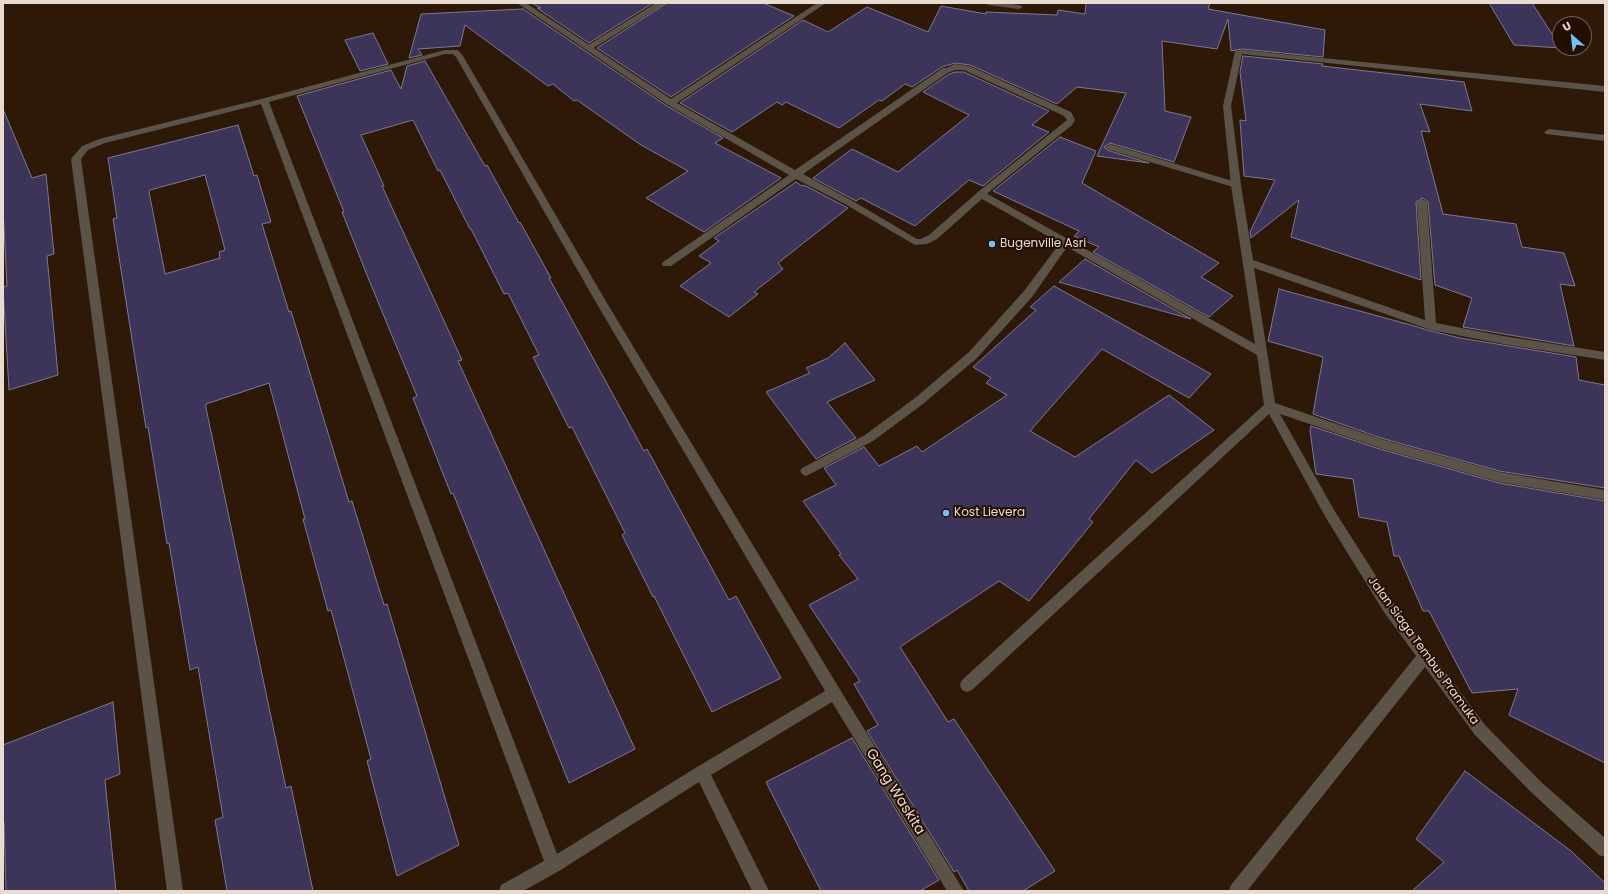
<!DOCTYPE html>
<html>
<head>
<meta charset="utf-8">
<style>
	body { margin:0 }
	#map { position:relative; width:1608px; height:894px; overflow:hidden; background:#2e1808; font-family:Poppins,sans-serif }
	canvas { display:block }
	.frame { position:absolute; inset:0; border:4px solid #eadbd1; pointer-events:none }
	.north { position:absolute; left:1552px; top:16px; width:40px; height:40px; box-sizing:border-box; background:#230e02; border:1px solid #736055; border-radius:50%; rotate:332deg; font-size:11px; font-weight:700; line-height:16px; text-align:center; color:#eadbd1 }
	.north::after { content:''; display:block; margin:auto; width:14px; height:18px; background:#77c0f7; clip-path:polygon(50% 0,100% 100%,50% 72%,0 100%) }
</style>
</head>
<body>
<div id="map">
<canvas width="1608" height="894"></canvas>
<div class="frame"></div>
<div class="north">U</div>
</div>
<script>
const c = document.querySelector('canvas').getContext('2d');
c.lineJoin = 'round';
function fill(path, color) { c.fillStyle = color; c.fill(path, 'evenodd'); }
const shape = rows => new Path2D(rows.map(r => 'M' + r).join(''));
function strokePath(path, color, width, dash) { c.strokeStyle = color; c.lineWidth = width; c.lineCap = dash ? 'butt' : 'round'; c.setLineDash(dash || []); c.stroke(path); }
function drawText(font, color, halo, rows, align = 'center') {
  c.font = font + ' Poppins,sans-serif'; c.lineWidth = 4; c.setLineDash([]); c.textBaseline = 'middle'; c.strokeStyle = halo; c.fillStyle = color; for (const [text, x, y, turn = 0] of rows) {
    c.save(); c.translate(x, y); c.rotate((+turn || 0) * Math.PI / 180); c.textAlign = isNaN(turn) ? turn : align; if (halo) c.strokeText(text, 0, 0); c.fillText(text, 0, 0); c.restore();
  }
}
const building = shape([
	[531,3,653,3,589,43,537,8,541,8,531,3],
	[667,3,763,3,794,16,671,97,597,48,667,3],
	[1086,3,1210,3,1208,9,1325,30,1323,57,1242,49,1231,51,1228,19,1217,49,1162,41,1165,111,1191,117,1174,162,1110,143,1104,147,1107,150,1149,163,1097,156,1126,93,1077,87,1057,104,970,65,955,63,942,67,912,87,905,84,882,101,879,100,839,128,786,102,782,105,777,102,732,132,680,103,803,20,828,32,867,7,928,32,941,6,986,14,986,12,1057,15,1058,10,1085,14,1086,3],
	[1489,3,1532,3,1561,48,1514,45,1489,3],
	[523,9,667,106,723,138,715,143,781,178,704,232,646,198,688,171,641,145,577,100,574,101,553,84,548,86,465,25,460,46,418,49,422,55,409,58,421,14,523,9],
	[373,33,388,64,360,71,345,40,373,33],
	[1243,56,1323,64,1322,66,1464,82,1472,111,1420,104,1430,132,1421,131,1443,214,1516,224,1522,247,1564,253,1575,286,1560,284,1574,346,1463,327,1472,298,1435,285,1428,202,1423,198,1416,202,1421,280,1291,237,1299,200,1251,238,1250,232,1275,180,1244,176,1240,120,1246,121,1240,72,1243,56],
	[425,61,485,166,487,165,519,223,520,222,551,278,549,278,644,451,647,449,729,600,736,596,781,678,712,712,654,596,653,597,622,535,625,533,572,427,569,428,533,357,539,355,508,293,504,294,471,229,470,229,440,170,438,171,413,120,361,135,384,186,382,186,462,360,458,361,635,749,569,783,453,493,451,494,413,398,417,396,369,280,342,212,344,212,297,96,391,70,401,89,407,66,425,61],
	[956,72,964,72,1049,111,1032,125,1049,132,983,186,969,180,915,226,861,198,856,201,813,178,852,149,898,172,969,115,923,92,949,74,956,72],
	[3,109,32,178,46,174,54,254,47,256,58,375,9,390,3,287,7,286,3,208,3,109],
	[238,125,254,176,257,175,271,222,262,224,289,312,291,311,349,502,352,501,384,605,387,604,459,845,397,876,367,761,371,759,331,610,328,611,303,519,305,519,269,383,206,404,206,408,286,788,291,786,313,891,227,891,215,820,223,817,198,667,190,670,169,543,167,544,148,427,146,428,113,219,117,218,108,158,238,125],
	[205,175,225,250,219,252,220,258,165,274,149,192,150,190,205,175],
	[1060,137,1096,151,1082,183,1219,263,1201,277,1233,296,1209,317,1093,252,1099,247,1074,236,1079,231,993,191,1060,137],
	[796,182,802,186,804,185,848,208,778,263,783,269,754,292,758,294,729,317,680,286,711,263,699,256,719,241,714,238,796,182],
	[1085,259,1191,319,1059,282,1085,259],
	[1054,286,1211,374,1189,398,1102,349,1030,431,1075,457,1169,395,1214,430,1152,473,1136,460,1089,519,1093,522,1029,601,999,581,900,647,948,722,954,719,1055,871,1023,891,969,891,957,870,954,872,867,731,878,725,854,684,860,681,809,605,858,579,839,555,841,554,803,501,836,485,824,468,864,447,879,466,917,446,922,452,1007,395,986,383,991,378,973,367,1036,310,1030,307,1054,286],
	[1279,289,1411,325,1431,331,1460,338,1576,357,1579,380,1605,385,1605,488,1499,471,1381,438,1313,414,1323,357,1268,341,1279,289],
	[845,343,875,380,827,402,856,438,816,459,766,392,810,373,806,368,828,358,845,343],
	[1311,426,1380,449,1499,483,1605,501,1605,763,1509,715,1518,689,1472,693,1429,611,1423,611,1399,556,1394,556,1387,522,1359,517,1353,479,1316,474,1310,431,1311,426],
	[113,702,120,774,105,780,116,891,6,891,4,822,3,823,3,745,113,702],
	[852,738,939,880,920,891,821,891,766,782,852,738],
	[1465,771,1571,851,1605,883,1605,891,1412,891,1444,862,1416,839,1465,771]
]);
fill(building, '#3c3559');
strokePath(building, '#7c7894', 1);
fill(shape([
	[656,3,666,3,592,49,586,49,585,47,656,3],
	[955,64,969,66,1071,112,1075,120,1072,125,984,196,981,197,978,196,976,194,978,192,1067,120,1064,116,964,70,956,70,946,73,942,70,955,64],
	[1110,144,1239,183,1241,185,1239,187,1233,187,1107,149,1105,147,1110,144]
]), '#5b5348');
fill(shape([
	[517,3,526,3,671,99,817,3,826,3,677,103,795,170,943,68,949,68,950,70,949,72,803,174,851,200,917,239,921,239,929,235,978,192,984,192,1255,344,1231,185,1223,106,1235,51,1242,50,1605,86,1605,92,1242,54,1231,106,1241,185,1253,260,1425,320,1417,202,1422,199,1427,202,1436,323,1503,336,1605,352,1605,360,1503,344,1431,330,1254,268,1275,403,1381,439,1499,472,1605,490,1605,500,1499,482,1380,448,1280,414,1334,510,1394,604,1485,725,1541,782,1605,838,1605,857,1599,855,1531,792,1475,735,1425,667,1247,891,1229,891,1231,885,1416,656,1384,612,1326,518,1269,414,972,690,967,692,962,690,960,685,962,680,1264,405,1257,355,1067,247,1032,297,977,358,923,404,873,441,810,474,806,476,802,474,800,471,802,468,865,435,915,398,969,352,1024,291,1060,243,982,199,937,239,927,244,915,245,845,204,796,179,671,266,663,266,662,264,663,262,789,175,668,105,517,3],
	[984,3,1006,3,1019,5,1023,7,1019,9,988,5,984,3],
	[445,50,458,50,463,56,604,298,839,688,964,891,947,891,832,702,711,775,769,891,752,891,699,782,559,871,523,891,499,891,501,885,544,861,261,104,105,143,88,150,81,159,183,891,167,891,71,159,82,146,99,139,261,99,445,50],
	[445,54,453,54,456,57,594,299,825,691,697,767,557,854,269,102,445,54],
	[1549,129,1605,135,1605,141,1546,134,1544,132,1549,129]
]), '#5b5348');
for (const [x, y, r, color] of [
	[992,244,4,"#77c0f7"],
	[946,513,4,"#77c0f7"]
]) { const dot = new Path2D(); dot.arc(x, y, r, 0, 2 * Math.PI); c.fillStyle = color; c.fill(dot); strokePath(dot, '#230e02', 1.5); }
drawText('12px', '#eadbd1', '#230e02', [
	["Bugenville Asri",1000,244],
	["Kost Lievera",954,513]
], 'left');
drawText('12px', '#eadbd1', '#230e02', [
	["Jalan Siaga Tembus Pramuka",1423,651,54]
]);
drawText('14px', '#eadbd1', '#230e02', [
	["Gang Waskita",895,792,58]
]);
</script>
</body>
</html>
